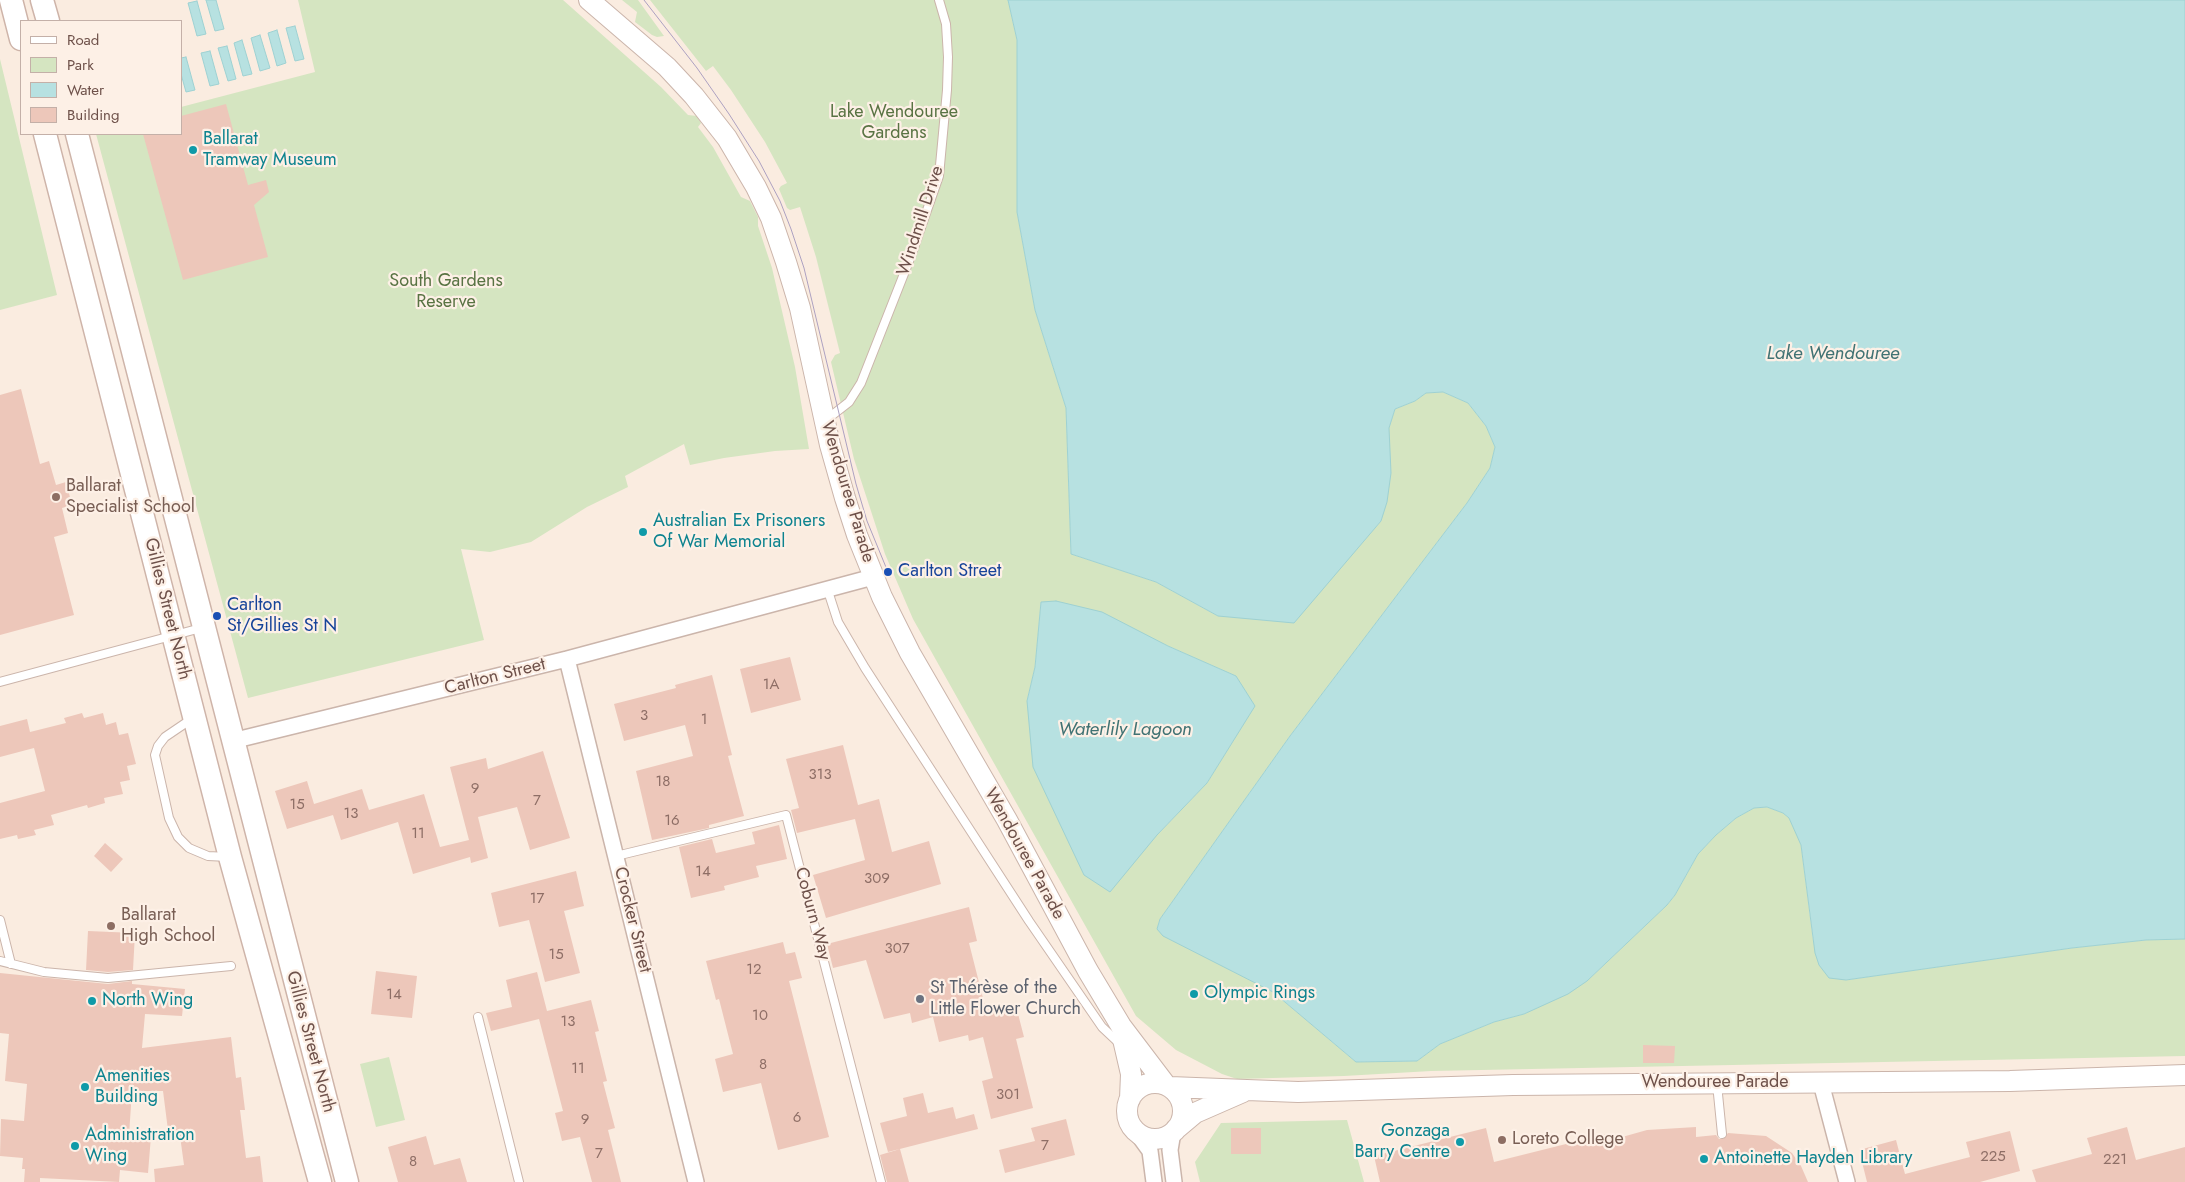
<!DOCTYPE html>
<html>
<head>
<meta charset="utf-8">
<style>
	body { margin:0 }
	#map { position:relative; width:2185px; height:1182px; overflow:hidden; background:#faece0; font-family:Jost,sans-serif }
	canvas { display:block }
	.legend { position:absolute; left:20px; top:20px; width:162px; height:115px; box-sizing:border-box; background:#fdf0e6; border:1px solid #c4b0a8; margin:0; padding:6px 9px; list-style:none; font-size:15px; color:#6e514a }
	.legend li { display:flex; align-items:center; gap:10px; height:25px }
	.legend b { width:25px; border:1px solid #c4b0a8 }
</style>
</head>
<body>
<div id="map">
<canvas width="2185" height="1182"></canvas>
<ul class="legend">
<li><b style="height:6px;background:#fff"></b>Road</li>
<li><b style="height:14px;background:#d5e5c1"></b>Park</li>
<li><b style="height:14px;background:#b7e1e1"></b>Water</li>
<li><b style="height:14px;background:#edc7ba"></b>Building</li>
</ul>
</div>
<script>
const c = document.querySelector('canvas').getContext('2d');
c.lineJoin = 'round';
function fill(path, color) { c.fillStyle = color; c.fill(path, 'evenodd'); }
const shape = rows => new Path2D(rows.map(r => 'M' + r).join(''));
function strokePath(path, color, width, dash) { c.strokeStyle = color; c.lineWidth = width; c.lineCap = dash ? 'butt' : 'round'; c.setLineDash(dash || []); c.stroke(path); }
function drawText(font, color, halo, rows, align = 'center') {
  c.font = font + ' Jost,sans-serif'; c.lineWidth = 4.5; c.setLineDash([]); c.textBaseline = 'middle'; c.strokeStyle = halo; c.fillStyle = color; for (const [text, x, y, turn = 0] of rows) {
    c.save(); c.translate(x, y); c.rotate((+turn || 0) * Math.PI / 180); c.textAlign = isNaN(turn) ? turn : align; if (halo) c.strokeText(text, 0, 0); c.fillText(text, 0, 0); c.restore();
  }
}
fill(shape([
	[298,0,563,0,661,87,688,115,697,116,701,123,698,127,713,147,741,197,750,201,758,217,758,226,772,268,795,367,809,449,775,451,724,458,690,465,684,444,625,476,628,487,587,507,531,542,490,552,461,549,484,640,248,698,96,134,181,134,181,107,315,72],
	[622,0,638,0,664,36,657,37,652,35,635,22,637,12],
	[650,0,1008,0,1017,40,1017,212,1035,310,1066,408,1071,554,1156,582,1218,616,1349,557,1381,521,1389,427,1395,409,1415,401,1426,393,1443,392,1468,403,1486,426,1495,447,1490,468,1467,503,1290,736,1160,919,1157,929,1273,992,1356,1062,1417,1061,1440,1044,1494,1022,1524,1014,1587,981,1667,905,1675,895,1698,854,1716,835,1736,818,1754,808,1767,807,1783,813,1789,818,1797,833,1801,845,1813,939,1846,980,2072,948,2146,940,2185,939,2185,1056,1431,1071,1344,1076,1237,1079,1222,1074,1176,1050,1136,1016,913,619,885,554,854,459,831,362,835,355,840,353,816,257,800,207,790,210,787,208,779,189,781,186,787,183,765,142,731,90,713,66,706,71],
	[1041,602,1168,646,1235,676,1254,706,1207,783,1157,835,1027,701,1035,667],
	[0,59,57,295,0,310],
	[389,1057,405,1120,376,1127,360,1064],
	[1347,1120,1364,1182,1200,1182,1195,1162,1221,1123]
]), '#d5e5c1');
const water = shape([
	[206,0,216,0,224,29,215,31,206,0],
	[1008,0,2185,0,2185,939,2146,940,2072,948,1846,980,1829,978,1819,965,1815,953,1801,845,1789,818,1783,813,1767,807,1754,808,1736,818,1716,835,1698,854,1675,895,1667,905,1587,981,1568,994,1524,1014,1494,1022,1440,1044,1417,1061,1356,1062,1273,992,1163,936,1157,929,1160,919,1290,736,1467,503,1490,468,1495,447,1486,426,1468,403,1443,392,1426,393,1415,401,1395,409,1389,428,1391,473,1387,502,1381,521,1294,623,1218,616,1156,582,1071,554,1066,408,1035,310,1017,212,1017,40,1008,0],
	[197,1,206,34,197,36,188,3,197,1],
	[295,26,304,59,295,61,286,28,295,26],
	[277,30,286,63,277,66,268,33,277,30],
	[260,35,270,68,260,71,251,38,260,35],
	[242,40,252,74,243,76,234,43,242,40],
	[227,46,236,79,228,81,218,48,227,46],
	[210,51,219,84,210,86,201,53,210,51],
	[186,57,195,90,186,92,181,74,181,58,186,57],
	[1056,601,1102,612,1168,646,1236,676,1255,706,1207,783,1157,835,1110,892,1084,875,1033,767,1027,701,1035,667,1041,602,1056,601]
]);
fill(water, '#b7e1e1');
strokePath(water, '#9ed1d2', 1);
fill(shape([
	[226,104,248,185,266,180,269,192,254,205,268,257,183,280,143,134,181,134,181,116],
	[21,389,40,464,49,461,56,485,66,482,72,505,62,508,68,533,54,537,74,615,0,635,0,395],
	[790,657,801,700,751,713,740,669],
	[712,675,732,755,728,756,744,816,709,825,709,828,652,840,636,771,693,756,685,725,624,741,614,704,676,688,675,685],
	[82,713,84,718,103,713,106,725,116,722,119,735,128,733,136,764,127,766,130,780,120,782,123,794,104,798,105,803,88,808,87,805,51,815,54,825,34,830,36,835,18,839,17,835,0,839,0,803,45,791,34,748,0,757,0,726,27,719,30,732,66,723,64,718],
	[843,745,858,805,879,799,892,852,929,841,941,884,826,918,813,875,865,860,855,819,797,833,791,810,799,808,786,759],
	[543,751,570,838,530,850,517,807,478,817,488,858,471,863,470,857,413,874,398,822,341,840,333,815,287,829,275,791,307,781,314,804,362,789,369,810,424,794,440,847,469,840,450,767,486,758,488,769],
	[779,825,787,859,756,866,759,877,724,886,725,890,691,898,679,847,712,839,716,853,755,844,752,832],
	[105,843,123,859,111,872,94,856],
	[576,871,584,906,564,911,580,973,545,982,529,920,499,927,491,893],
	[969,907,977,941,969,943,986,1010,994,1008,996,1015,1017,1010,1024,1037,1016,1039,1033,1108,991,1119,982,1081,993,1078,983,1037,969,1041,968,1035,939,1042,933,1017,912,1023,910,1013,884,1019,866,960,833,968,827,944],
	[88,931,135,933,133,970,108,972,86,970],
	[783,942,786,954,795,952,802,978,789,981,829,1137,778,1150,761,1083,723,1092,715,1059,733,1054,719,999,716,1000,706,961],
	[376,971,417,976,412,1018,371,1014],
	[537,972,547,1011,591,1000,599,1031,595,1032,607,1081,603,1082,615,1128,608,1130,621,1182,592,1182,580,1137,562,1141,555,1113,563,1111,539,1019,491,1031,486,1013,512,1007,506,980],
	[0,973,108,984,132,981,132,984,185,989,182,1016,145,1014,142,1048,231,1037,236,1078,241,1077,245,1110,240,1110,246,1158,260,1156,263,1182,155,1182,154,1169,184,1165,180,1136,169,1138,163,1091,132,1091,129,1135,151,1136,148,1173,120,1170,119,1182,40,1178,40,1182,24,1182,25,1169,22,1169,23,1158,0,1156,1,1119,24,1121,27,1084,5,1081,9,1034,0,1033],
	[1643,1045,1675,1046,1674,1063,1643,1063],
	[923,1093,928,1113,953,1107,956,1119,974,1114,978,1129,888,1152,880,1123,907,1116,903,1098],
	[1066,1119,1075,1155,1005,1173,999,1150,1035,1141,1031,1128],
	[1696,1127,1696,1137,1716,1135,1719,1139,1723,1139,1728,1133,1766,1136,1792,1153,1801,1166,1808,1182,1380,1182,1374,1156,1486,1128,1494,1162,1606,1134,1608,1141,1647,1130],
	[2127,1127,2136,1160,2185,1147,2185,1182,2036,1182,2032,1170,2092,1154,2087,1138],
	[1231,1128,1261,1128,1261,1154,1231,1154],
	[2010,1131,2020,1171,1980,1182,1867,1182,1859,1150,1896,1140,1905,1174,1970,1157,1966,1142],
	[426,1136,434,1165,460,1158,467,1182,398,1182,388,1147],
	[900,1149,909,1182,887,1182,880,1155]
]), '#edc7ba');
const service = shape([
	[826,420,849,402,861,383,911,256,939,176,947,90,948,57,946,24,939,0],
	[827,588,838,622,865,668,1029,921,1102,1027,1119,1043],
	[0,682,201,628],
	[193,718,165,737,158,746,155,755,169,818,178,837,189,848,208,856,228,857],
	[616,856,786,815,881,1182],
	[0,920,11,964],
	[0,961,44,972,108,978,231,966],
	[478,1017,519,1182],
	[1717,1084,1722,1134]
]);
const minor = shape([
	[567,659,696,1182],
	[232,741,567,659,873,577],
	[1821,1083,1847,1182],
	[1134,1129,1150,1151,1154,1182],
	[1173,1132,1170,1150,1174,1182]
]);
const tertiary = shape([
	[589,0,667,67,694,96,727,138,756,187,771,218,786,262,800,308,830,445,845,498,857,535,882,597,910,653,1007,820,1088,971,1121,1026,1165,1084],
	[1122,1035,1131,1074,1130,1099],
	'1127 1111a28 28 0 1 1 56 0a28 28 0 1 1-56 0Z',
	[1170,1087,1298,1092,1513,1085,2010,1081,2185,1075],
	[1176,1129,1195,1113,1243,1092]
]);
const secondary = shape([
	[11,0,21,39],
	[42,0,48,21],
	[45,134,230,857,320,1182],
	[77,134,347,1182]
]);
strokePath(service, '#cbb5ab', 10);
strokePath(minor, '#cbb5ab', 18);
strokePath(tertiary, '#cbb5ab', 22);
strokePath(secondary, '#ceb4a9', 25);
strokePath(service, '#fff', 8);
strokePath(minor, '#fff', 15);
strokePath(tertiary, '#fff', 20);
strokePath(secondary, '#fff', 22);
strokePath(shape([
	[644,0,697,68,729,114,759,161,780,201,791,229,804,268,856,484,867,521,890,577]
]), '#ada1c1', 1);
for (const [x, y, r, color] of [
	[193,150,5,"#0f9aa8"],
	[56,497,5,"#8d6e63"],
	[643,532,5,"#0f9aa8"],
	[888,572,5,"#1a4fb4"],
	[217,616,5,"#1a4fb4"],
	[111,926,5,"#8d6e63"],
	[1194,994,5,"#0f9aa8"],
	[920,999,5,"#6b7280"],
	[92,1001,5,"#0f9aa8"],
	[85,1087,5,"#0f9aa8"],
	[1502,1140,5,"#8d6e63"],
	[1460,1142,5,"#0f9aa8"],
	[75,1146,5,"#0f9aa8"],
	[1704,1159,5,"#0f9aa8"]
]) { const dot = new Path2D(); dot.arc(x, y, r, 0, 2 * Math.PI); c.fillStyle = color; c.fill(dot); strokePath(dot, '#fdf0e6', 2); }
drawText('15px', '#8e6e66', null, [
	["1A",771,685],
	["3",644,716],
	["1",704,720],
	["313",820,775],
	["18",663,782],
	["9",475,789],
	["7",537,801],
	["15",297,805],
	["13",351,814],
	["16",672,821],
	["11",418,834],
	["14",703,872],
	["309",877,879],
	["17",537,899],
	["307",897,949],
	["15",556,955],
	["12",754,970],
	["14",394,995],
	["10",760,1016],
	["13",568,1022],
	["8",763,1065],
	["11",578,1069],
	["301",1008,1095],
	["6",797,1118],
	["9",585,1120],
	["7",1045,1146],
	["7",599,1154],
	["225",1993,1157],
	["221",2115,1160],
	["8",413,1162]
]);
drawText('18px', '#597343', '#fdf0e6', [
	["Lake Wendouree",894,113],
	["Gardens",894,134],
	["South Gardens",446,282],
	["Reserve",446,303]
]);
drawText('18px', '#0d838f', '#fdf0e6', [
	["Ballarat",203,140],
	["Tramway Museum",203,161],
	["Australian Ex Prisoners",653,522],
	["Of War Memorial",653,543],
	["Olympic Rings",1204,994],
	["North Wing",102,1001],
	["Amenities",95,1077],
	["Building",95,1098],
	["Gonzaga",1450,1132,"right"],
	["Barry Centre",1450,1153,"right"],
	["Administration",85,1136],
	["Wing",85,1157],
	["Antoinette Hayden Library",1714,1159]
], 'left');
drawText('18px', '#6e514a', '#fdf0e6', [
	["Windmill Drive",921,221,-72],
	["Wendouree Parade",847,492,73],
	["Gillies Street North",167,609,76],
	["Carlton Street",495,677,-14],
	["Wendouree Parade",1024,854,61],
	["Coburn Way",812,914,75],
	["Crocker Street",632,920,76],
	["Gillies Street North",310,1042,75],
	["Wendouree Parade",1715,1083]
]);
drawText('18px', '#785e54', '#fdf0e6', [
	["Ballarat",66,487],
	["Specialist School",66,508],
	["Ballarat",121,916],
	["High School",121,937],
	["Loreto College",1512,1140]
], 'left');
drawText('18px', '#164399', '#fdf0e6', [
	["Carlton Street",898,572],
	["Carlton",227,606],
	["St/Gillies St N",227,627]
], 'left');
drawText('18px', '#5b616d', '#fdf0e6', [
	["St Thérèse of the",930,989],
	["Little Flower Church",930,1010]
], 'left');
drawText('italic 19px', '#407273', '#fdf0e6', [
	["Lake Wendouree",1833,354],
	["Waterlily Lagoon",1125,730]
]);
</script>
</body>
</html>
